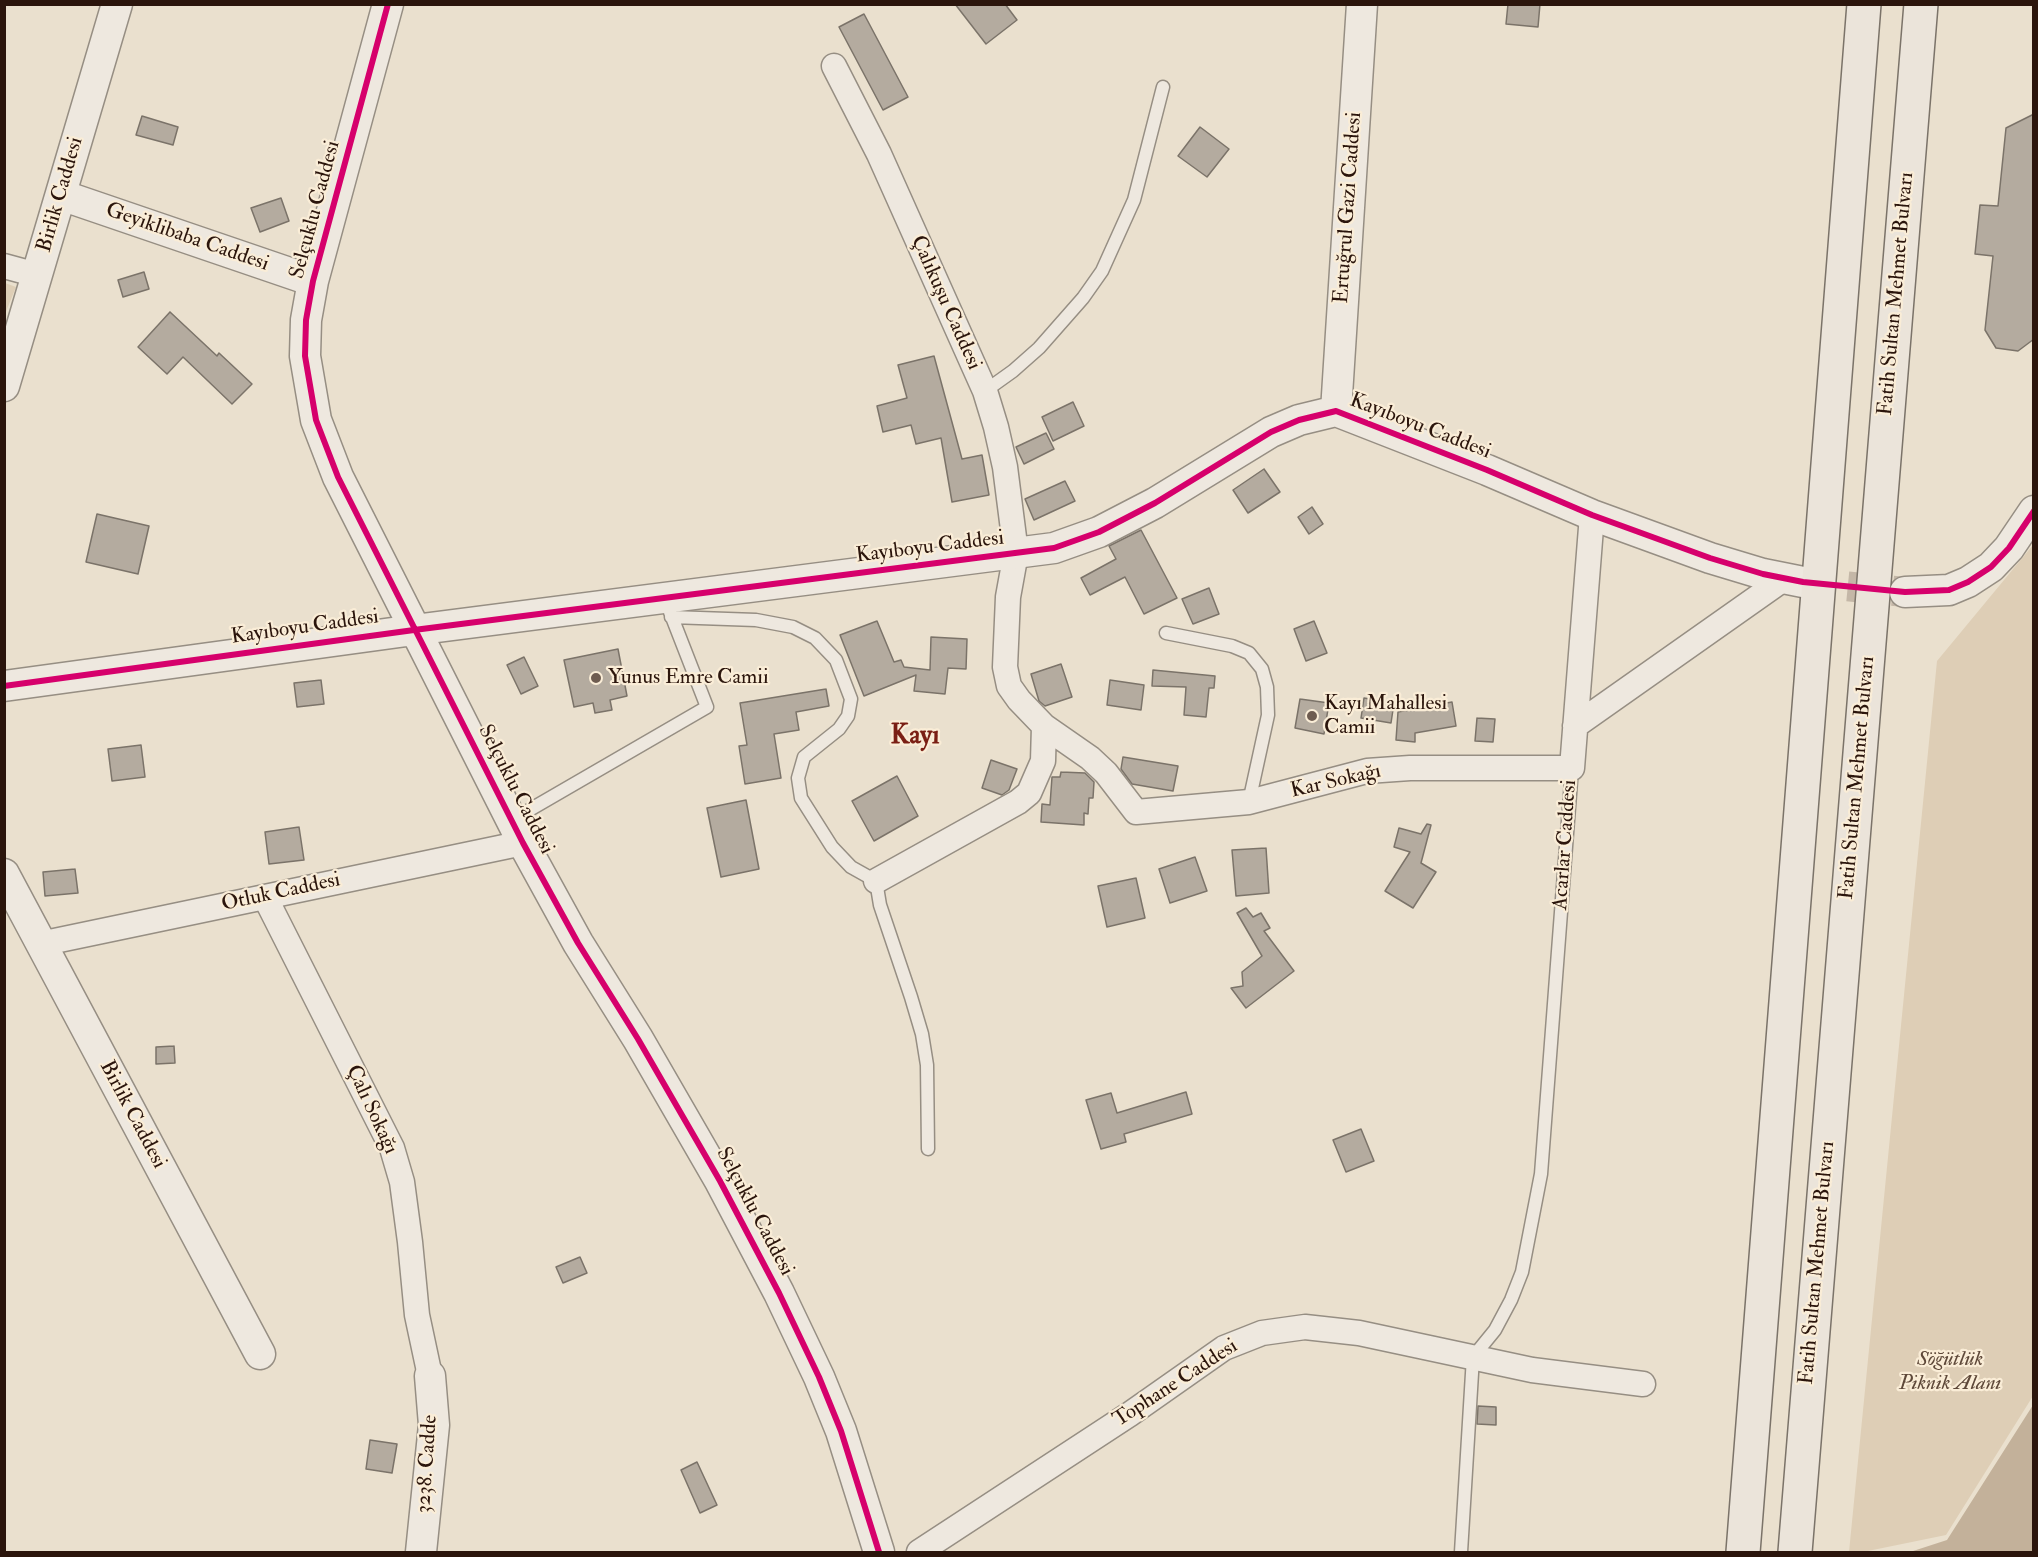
<!DOCTYPE html>
<html>
<head>
<meta charset="utf-8">
<style>
	body { margin:0 }
	#map { position:relative; width:2038px; height:1557px; overflow:hidden; background:#eae0ce; font-family:"IM FELL Double Pica",serif }
	canvas { display:block }
	.frame { position:absolute; inset:0; border:6px solid #2b150c; pointer-events:none }
</style>
</head>
<body>
<div id="map">
<canvas width="2038" height="1557"></canvas>
<div class="frame"></div>
</div>
<script>
const c = document.querySelector('canvas').getContext('2d');
c.lineJoin = 'round';
function fill(path, color) { c.fillStyle = color; c.fill(path, 'evenodd'); }
const shape = rows => new Path2D(rows.map(r => 'M' + r).join(''));
function strokePath(path, color, width, dash) { c.strokeStyle = color; c.lineWidth = width; c.lineCap = dash ? 'butt' : 'round'; c.setLineDash(dash || []); c.stroke(path); }
function drawText(font, color, halo, rows, align = 'center') {
  c.font = font + ' "IM FELL Double Pica",serif'; c.lineWidth = 4.5; c.setLineDash([]); c.textBaseline = 'middle'; c.strokeStyle = halo; c.fillStyle = color; for (const [text, x, y, turn = 0] of rows) {
    c.save(); c.translate(x, y); c.rotate((+turn || 0) * Math.PI / 180); c.textAlign = isNaN(turn) ? turn : align; if (halo) c.strokeText(text, 0, 0); c.fillText(text, 0, 0); c.restore();
  }
}
fill(shape([
	[5,283,16,287,5,314,4,283],
	[2033,545,2033,1396,1946,1535,1863,1552,1849,1552,1937,661]
]), '#deceb6');
fill(shape([
	[2033,1405,2033,1552,1910,1552,1947,1540]
]), '#c3b19a');
const building = shape([
	[955,4,1005,4,1017,20,986,44,955,4],
	[1508,4,1540,4,1538,27,1506,24,1508,4],
	[864,14,908,97,883,110,839,27,864,14],
	[2034,114,2034,339,2018,351,1996,348,1985,330,1993,256,1975,254,1980,205,1998,206,2006,128,2034,114],
	[142,116,178,127,173,145,136,135,142,116],
	[1200,127,1229,149,1207,177,1178,156,1200,127],
	[281,198,289,221,260,232,251,208,281,198],
	[144,272,149,289,123,297,118,280,144,272],
	[170,312,217,356,219,353,252,384,232,404,183,357,167,374,138,347,170,312],
	[934,356,962,459,982,455,989,495,952,502,941,438,916,444,911,425,883,432,877,406,907,398,898,365,934,356],
	[1073,402,1084,426,1053,441,1042,417,1073,402],
	[1046,433,1054,449,1024,464,1016,447,1046,433],
	[1264,469,1280,492,1248,513,1233,490,1264,469],
	[1065,481,1075,501,1034,520,1025,499,1065,481],
	[1312,507,1323,524,1309,534,1298,517,1312,507],
	[97,514,149,526,138,574,86,562,97,514],
	[1141,530,1177,598,1144,614,1125,577,1090,595,1081,578,1116,559,1109,546,1141,530],
	[1209,588,1219,614,1193,624,1182,599,1209,588],
	[877,621,894,662,901,660,904,667,930,670,931,637,967,639,966,669,948,668,945,694,914,691,916,675,864,696,840,635,877,621],
	[1314,621,1327,653,1306,661,1294,629,1314,621],
	[618,649,627,696,610,700,612,710,595,713,593,703,574,707,564,660,618,649],
	[524,657,538,686,521,694,507,665,524,657],
	[1061,664,1072,697,1045,706,1039,701,1031,674,1061,664],
	[1153,670,1215,676,1214,688,1209,688,1206,717,1184,715,1186,687,1152,686,1153,670],
	[321,680,324,704,297,707,294,683,321,680],
	[1110,680,1144,685,1141,710,1107,705,1110,680],
	[826,689,829,706,796,712,799,730,774,734,781,778,745,784,739,746,747,745,740,703,826,689],
	[1364,698,1394,703,1391,723,1361,718,1364,698],
	[1300,699,1329,703,1324,734,1295,728,1300,699],
	[1452,702,1456,726,1415,733,1415,742,1396,740,1398,712,1452,702],
	[1477,718,1495,719,1493,742,1475,741,1477,718],
	[141,745,145,777,112,781,108,749,141,745],
	[1123,757,1178,766,1173,791,1132,784,1121,769,1123,757],
	[991,760,1017,769,1009,790,1002,795,982,788,991,760],
	[1061,772,1085,773,1094,782,1093,798,1089,798,1088,814,1084,813,1084,825,1041,822,1042,804,1050,805,1052,777,1060,777,1061,772],
	[897,776,918,816,874,841,852,801,897,776],
	[746,800,759,869,721,877,707,808,746,800],
	[1427,824,1431,825,1421,863,1436,872,1413,908,1385,891,1410,852,1394,847,1399,828,1421,834,1427,824],
	[299,827,304,860,269,864,265,832,299,827],
	[1266,848,1269,893,1236,896,1232,850,1266,848],
	[1195,857,1207,891,1170,903,1159,869,1195,857],
	[75,869,78,893,45,896,43,872,75,869],
	[1136,878,1145,918,1107,927,1098,886,1136,878],
	[1246,908,1253,917,1261,913,1270,928,1264,931,1294,971,1246,1008,1231,988,1243,986,1242,972,1262,956,1237,913,1246,908],
	[174,1046,175,1063,156,1064,156,1047,174,1046],
	[1186,1092,1192,1114,1124,1134,1126,1142,1101,1149,1086,1100,1111,1093,1117,1113,1186,1092],
	[1361,1129,1374,1161,1346,1172,1333,1140,1361,1129],
	[580,1257,587,1273,563,1283,556,1267,580,1257],
	[1478,1406,1496,1407,1496,1425,1477,1424,1478,1406],
	[370,1440,397,1444,392,1473,366,1469,370,1440],
	[697,1462,717,1505,700,1513,681,1470,697,1462]
]);
fill(building, '#b4ab9f');
strokePath(building, '#7b7369', 1.5);
strokePath(shape([
	[1803,582,1905,592]
]), '#c4b7a7', 30, [30, 15]);
const service = shape([
	[985,391,1013,371,1039,348,1083,298,1102,271,1134,200,1163,87],
	[671,617,756,620,793,627,815,638,836,660,851,699,848,716,839,729,804,757,798,778,801,798,832,847,851,867,876,881,880,905,911,997,922,1034,927,1065,928,1149],
	[1166,633,1232,646,1249,653,1262,669,1267,687,1268,715,1249,802],
	[512,820,707,707,670,612],
	[1461,1552,1473,1357,1495,1330,1511,1300,1522,1272,1541,1174,1572,768]
]);
const minor = shape([
	[834,66,879,154,985,391,996,427,1005,467,1016,553,1008,597,1005,667,1009,686,1019,700,1044,726,1090,758,1106,773,1136,812,1249,802,1367,771,1410,768,1572,768,1592,515],
	[4,266,37,275],
	[1575,726,1785,578],
	[876,881,1018,802,1029,793,1043,761,1044,726],
	[265,897,392,1148,402,1182,410,1242,417,1315,430,1376],
	[40,944,523,843],
	[919,1552,1130,1414,1224,1348,1262,1333,1305,1327,1359,1333,1532,1370,1643,1384]
]);
const tertiary = shape([
	[388,4,313,281,306,320,305,356,316,420,338,477,523,843,578,943,638,1039,720,1181,779,1293,819,1377,841,1431,879,1552],
	[61,195,313,281],
	[4,386,117,4],
	[1336,411,1362,4],
	[1905,592,1949,590,1968,582,1991,567,2009,548,2034,511],
	[4,686,414,630,1054,548,1099,532,1155,503,1271,432,1299,420,1336,411,1487,470,1592,515,1710,558,1763,574,1803,582],
	[4,874,260,1354],
	[421,1552,434,1425,430,1376]
]);
const trunk = shape([
	[1743,1552,1864,4],
	[1795,1552,1921,4]
]);
strokePath(service, '#968e83', 15);
strokePath(minor, '#968e83', 27);
strokePath(tertiary, '#968e83', 33);
strokePath(trunk, '#7b7369', 36);
strokePath(service, '#eee8df', 12);
strokePath(minor, '#eee8df', 24);
strokePath(tertiary, '#eee8df', 30);
strokePath(trunk, '#ebe4da', 33);
strokePath(shape([
	[388,4,313,281,306,320,305,356,316,420,338,477,523,843,578,943,638,1039,720,1181,779,1293,819,1377,841,1431,879,1552],
	[4,686,414,630,1054,548,1099,532,1155,503,1271,432,1299,420,1336,411,1487,470,1592,515,1710,558,1763,574,1803,582,1905,592,1949,590,1968,582,1991,567,2009,548,2034,511]
]), '#d6006c', 6);
for (const [x, y, r, color] of [
	[596,678,6,"#6e5c50"],
	[1312,716,6,"#6e5c50"]
]) { const dot = new Path2D(); dot.arc(x, y, r, 0, 2 * Math.PI); c.fillStyle = color; c.fill(dot); strokePath(dot, '#faedd7', 2); }
drawText('21px', '#2b150c', '#faedd7', [
	["Birlik Caddesi",61,195,-74],
	["Ertuğrul Gazi Caddesi",1349,208,-86],
	["Selçuklu Caddesi",316,210,-75],
	["Geyiklibaba Caddesi",187,238,19],
	["Fatih Sultan Mehmet Bulvarı",1897,294,-85],
	["Çalıkuşu Caddesi",945,303,66],
	["Kayıboyu Caddesi",1420,427,21],
	["Kayıboyu Caddesi",930,548,-7],
	["Kayıboyu Caddesi",305,628,-8],
	["Fatih Sultan Mehmet Bulvarı",1858,778,-85],
	["Kar Sokağı",1336,782,-13],
	["Selçuklu Caddesi",515,790,63],
	["Acarlar Caddesi",1566,845,-86],
	["Otluk Caddesi",281,893,-12],
	["Çalı Sokağı",371,1110,65],
	["Birlik Caddesi",132,1115,62],
	["Selçuklu Caddesi",754,1212,62],
	["Fatih Sultan Mehmet Bulvarı",1818,1263,-85],
	["Tophane Caddesi",1176,1384,-33],
	["3238. Cadde",428,1464,-86]
]);
drawText('21px', '#2b150c', '#faedd7', [
	["Yunus Emre Camii",608,678],
	["Kayı Mahallesi",1324,704],
	["Camii",1324,728]
], 'left');
drawText('italic 21px', '#5e4839', '#faedd7', [
	["Söğütlük",1950,1360],
	["Piknik Alanı",1950,1384]
]);
drawText('bold 27px', '#7a1f14', '#faedd7', [
	["Kayı",915,737]
]);
</script>
</body>
</html>
